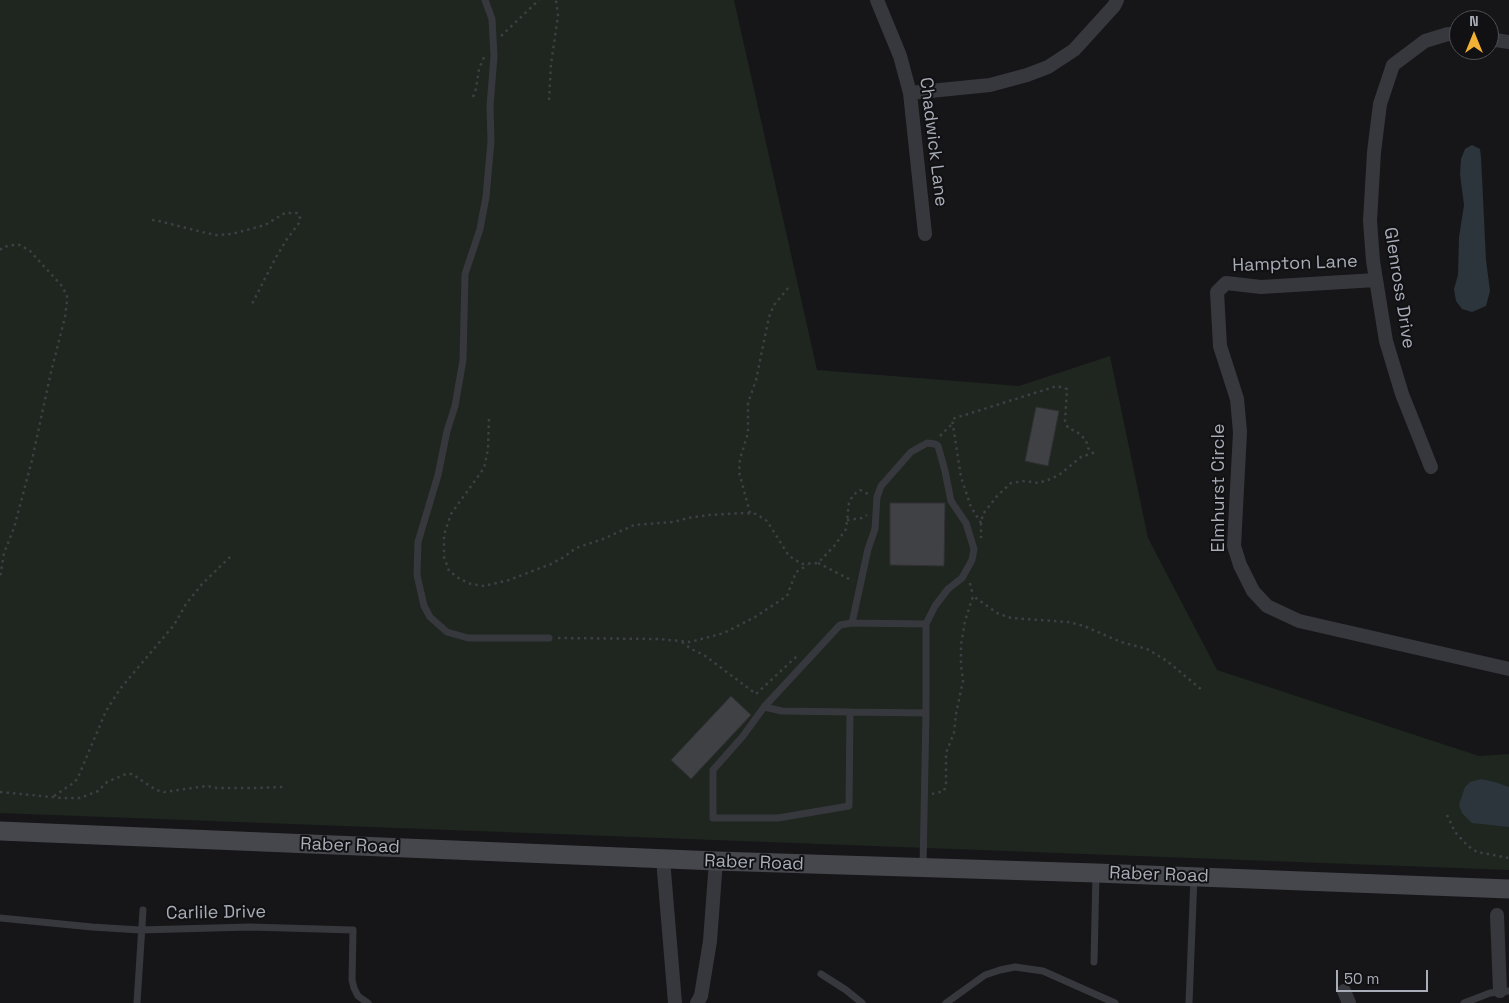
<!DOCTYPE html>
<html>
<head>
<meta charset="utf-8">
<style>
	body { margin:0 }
	#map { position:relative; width:1509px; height:1003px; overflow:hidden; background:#161618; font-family:"Space Grotesk",sans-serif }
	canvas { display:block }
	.north { position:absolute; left:1449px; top:10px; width:50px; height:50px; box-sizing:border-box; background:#111113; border:1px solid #4d4f55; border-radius:50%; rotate:0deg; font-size:14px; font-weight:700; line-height:20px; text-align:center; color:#a8adb8 }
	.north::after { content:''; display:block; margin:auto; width:18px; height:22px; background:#f2b134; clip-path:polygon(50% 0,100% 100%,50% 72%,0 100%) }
	.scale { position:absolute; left:1336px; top:970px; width:92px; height:22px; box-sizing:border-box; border:2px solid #a8adb8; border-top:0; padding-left:6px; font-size:15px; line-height:18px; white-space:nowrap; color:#a8adb8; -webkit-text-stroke:4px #111113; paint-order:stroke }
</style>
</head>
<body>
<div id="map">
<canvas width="1509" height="1003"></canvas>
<div class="north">N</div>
<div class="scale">50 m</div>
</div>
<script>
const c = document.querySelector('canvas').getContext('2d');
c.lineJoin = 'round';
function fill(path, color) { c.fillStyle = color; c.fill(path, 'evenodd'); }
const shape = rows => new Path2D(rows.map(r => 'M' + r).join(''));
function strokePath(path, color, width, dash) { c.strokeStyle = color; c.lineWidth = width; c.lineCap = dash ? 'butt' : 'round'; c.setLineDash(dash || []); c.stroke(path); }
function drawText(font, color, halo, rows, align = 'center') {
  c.font = font + ' "Space Grotesk",sans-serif'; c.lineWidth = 4; c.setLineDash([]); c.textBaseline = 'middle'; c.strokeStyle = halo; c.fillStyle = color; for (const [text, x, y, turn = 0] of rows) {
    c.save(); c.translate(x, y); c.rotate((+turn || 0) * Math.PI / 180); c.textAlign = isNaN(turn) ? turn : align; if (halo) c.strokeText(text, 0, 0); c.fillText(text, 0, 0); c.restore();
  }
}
fill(shape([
	[0,0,734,0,817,370,1019,386,1110,356,1148,538,1217,670,1479,756,1509,754,1509,870,0,813]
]), '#1e261f');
fill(shape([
	[1472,145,1480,149,1481,157,1486,260,1490,291,1486,306,1472,312,1462,309,1456,301,1454,289,1458,275,1459,237,1464,205,1460,174,1461,159,1465,149],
	[1481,779,1495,782,1509,787,1509,827,1472,823,1462,813,1459,805,1465,787,1470,782]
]), '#2c353c');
const building = shape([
	[1036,407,1059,411,1048,466,1025,461,1036,407],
	[890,503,945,503,944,566,890,565,890,503],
	[731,696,751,715,691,779,671,760,731,696]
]);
fill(building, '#404145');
strokePath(building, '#303034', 1);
strokePath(shape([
	[501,36,539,0],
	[473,97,476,89,479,69,485,55],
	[549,100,551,64,558,16,556,0],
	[152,220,159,221,202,232,216,235,232,234,265,225,285,213,298,213,300,218,299,223,287,239,275,259,251,306],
	[0,250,3,247,14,245,20,245,30,251,61,285,67,295,67,301,65,317,51,372,32,460,14,528,4,553,0,578],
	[489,419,488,449,484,468,451,514,444,535,444,557,449,571,460,579,471,584,484,586,509,580,551,564,564,557,576,548,603,539,634,525,673,522,688,518,709,515,745,513,756,514,767,521,789,556,802,564,818,563,835,545,846,529,849,503,853,495,860,490,868,494],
	[940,436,952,424],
	[750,513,739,472,740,459,748,433,748,403,756,380,769,317,774,305,788,288],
	[847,520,862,518,867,515],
	[981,523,971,507,961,477,952,419,1057,386,1067,389,1065,421,1068,428,1077,432,1086,440,1088,448,1093,453,1081,457,1059,475,1048,480,1038,483,1025,481,1011,483,997,496,983,514,981,523,981,538],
	[818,563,853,581],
	[970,583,973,596],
	[558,638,658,639,690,642,724,633,755,617,787,596,796,572,808,565],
	[682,642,691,649,704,655,756,694,797,656],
	[0,792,62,798,80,798,98,791,107,782,126,774,132,774,156,790,164,792,207,786,217,788,254,788,283,787],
	[932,794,944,791,946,783,946,753,954,733,956,714,963,681,961,665,961,645,965,621,973,596,997,613,1011,618,1068,622,1084,626,1121,642,1147,649,1167,661,1202,690],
	[54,796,75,782,79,775,106,711,120,689,174,625,186,604,202,584,231,556],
	[1447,815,1455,832,1468,846,1477,852,1509,858]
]), '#3d3f44', 2.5, [2.5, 4]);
strokePath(shape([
	[485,0,492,19,494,56,490,106,491,141,486,197,480,229,465,274,463,360,455,406,447,431,438,475,418,542,417,575,424,606,430,617,447,632,468,638,549,638],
	[852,623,868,549,875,529,877,497,881,486,911,452,927,443,935,444,938,446,945,471,951,501,966,523,974,549,972,560,962,578,948,589,935,606,926,624],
	[764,707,782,711,850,712],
	[923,866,926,713,926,624,852,623,840,625,764,707,743,736,713,770,713,818,778,818,849,806,850,712,926,713],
	[0,918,92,927,140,930,250,927,353,930,352,980,354,988,358,996,368,1003],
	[1094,962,1096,873],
	[821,974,846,990,862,1003],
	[137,1003,143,910],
	[946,1003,985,975,1000,970,1015,967,1043,971,1115,1003],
	[1189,1003,1194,877],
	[1464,1003,1490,993,1509,991]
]), '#37383d', 7);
strokePath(shape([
	[877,0,900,56,910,93,925,234],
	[1489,39,1509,42],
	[910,93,990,85,1027,75,1048,67,1074,50,1114,6,1117,0],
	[1376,280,1261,287,1226,283,1217,292,1220,346,1237,399,1240,432,1234,546,1240,565,1253,591,1267,606,1299,621,1509,669],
	[1431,467,1402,394,1386,341,1373,261,1370,221,1374,152,1380,104,1393,65,1425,41,1448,34,1459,35],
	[663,859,675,1003],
	[1497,915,1500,991],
	[1344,991,1349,1003],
	[697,1003,701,996,710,941,716,861]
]), '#37383d', 14);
strokePath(shape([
	[0,831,716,861,1096,873,1509,889]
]), '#45474d', 19);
drawText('18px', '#a8adb8', '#111113', [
	["Chadwick Lane",933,142,83],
	["Hampton Lane",1295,264,-2],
	["Glenross Drive",1399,288,81],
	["Elmhurst Circle",1219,488,-90],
	["Raber Road",350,846,2],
	["Raber Road",754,863,2],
	["Raber Road",1159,875,2],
	["Carlile Drive",216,913,-1]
]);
</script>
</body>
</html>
